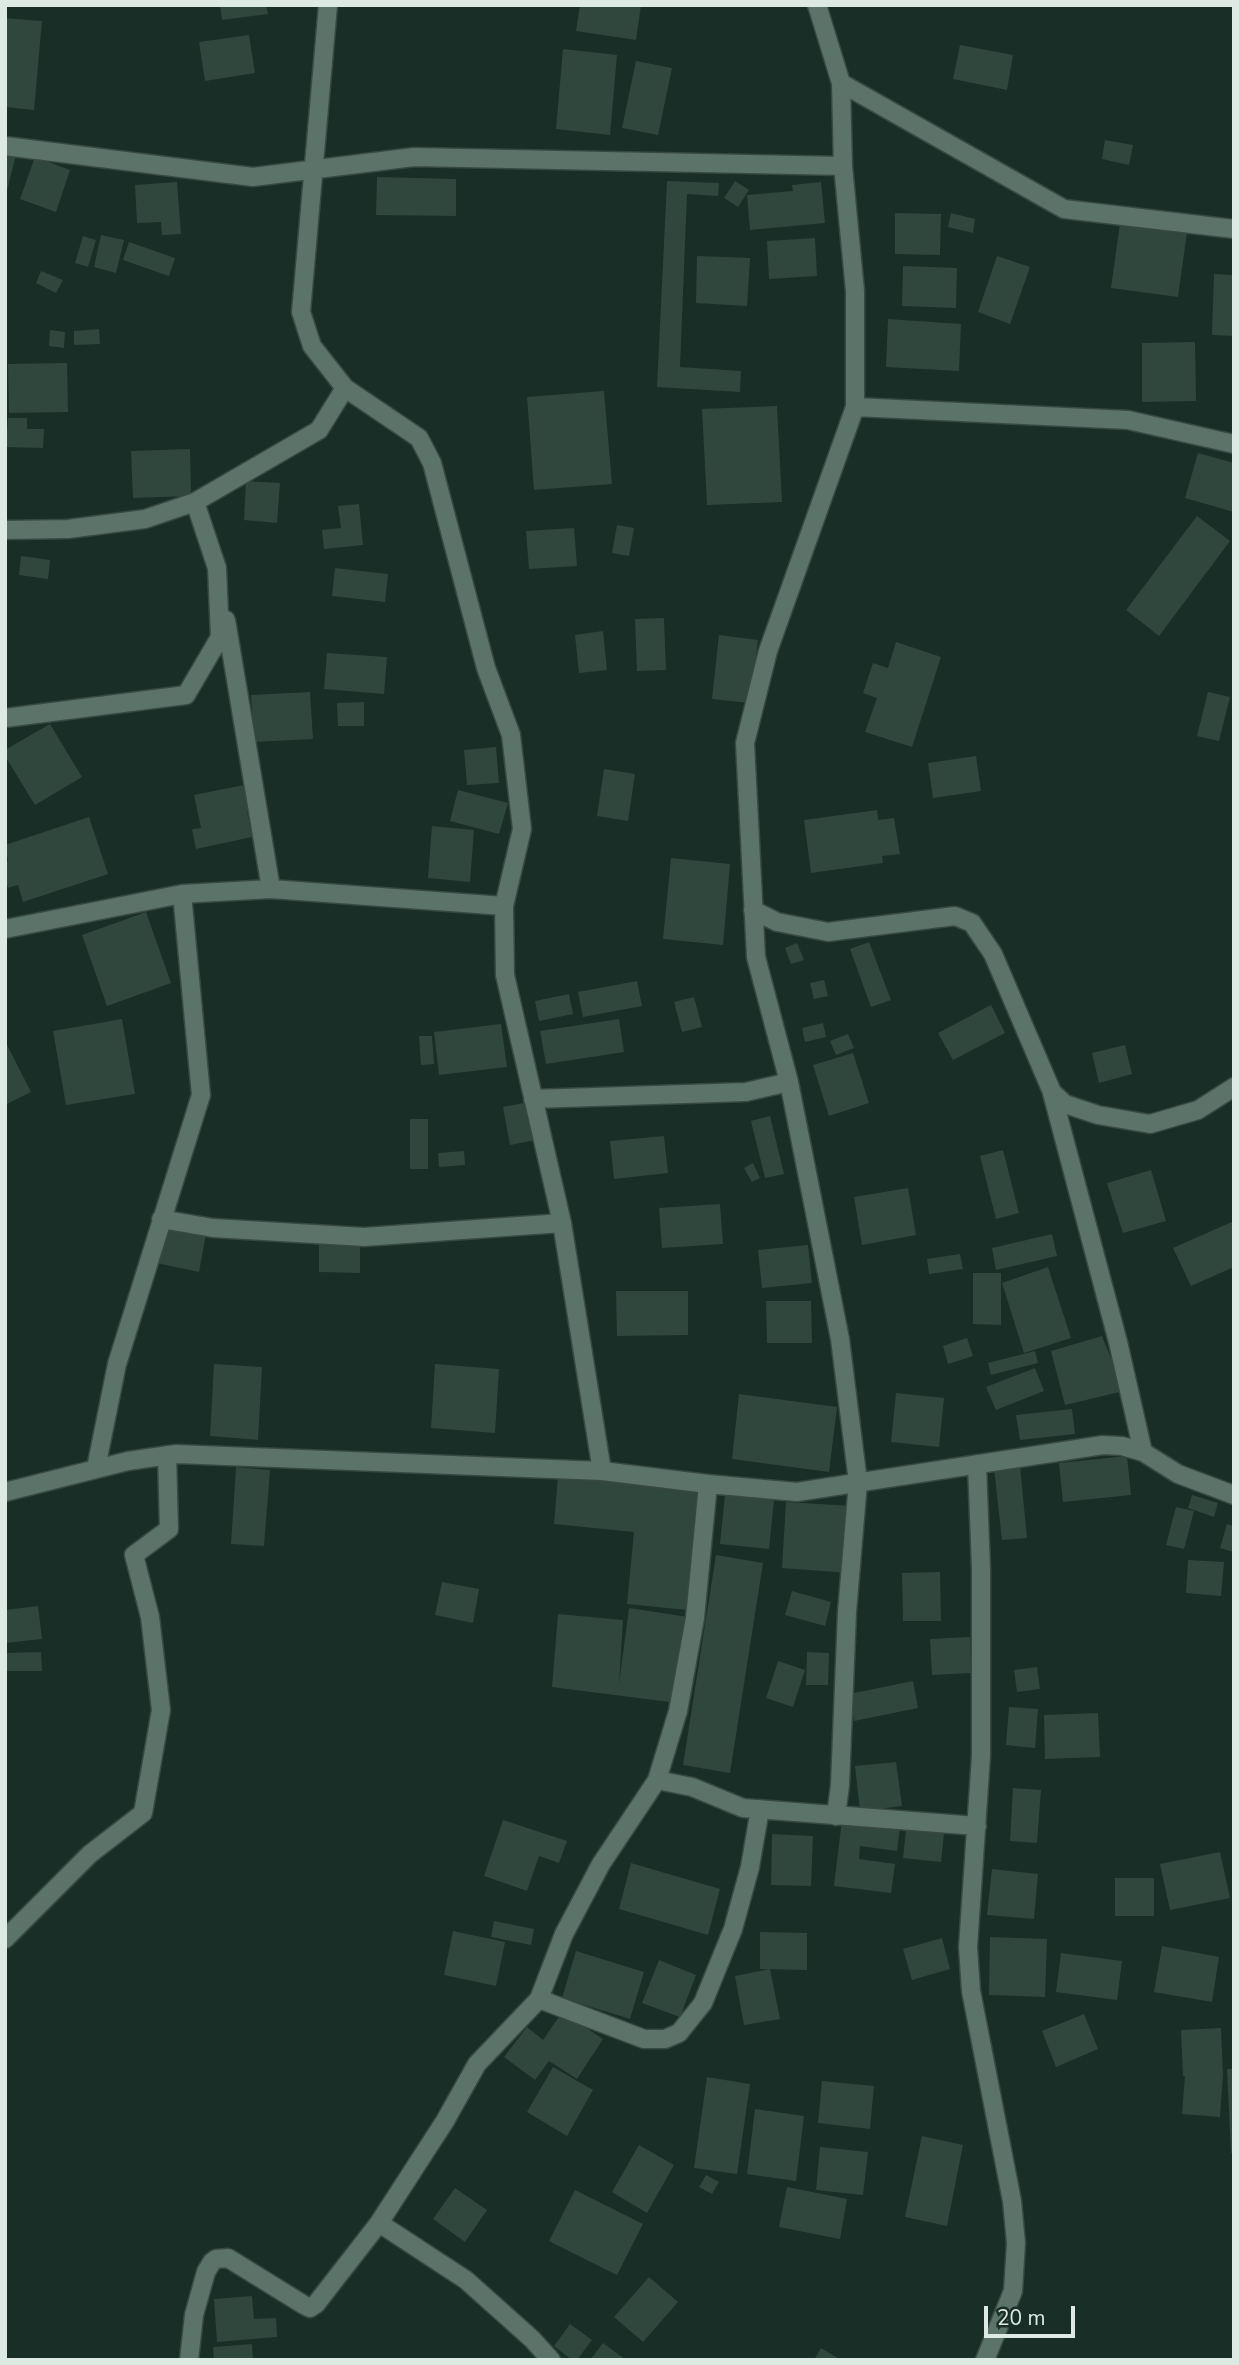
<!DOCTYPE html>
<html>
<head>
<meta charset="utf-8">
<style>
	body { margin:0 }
	#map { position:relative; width:1239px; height:2365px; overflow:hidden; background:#182e26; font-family:"Nunito Sans",sans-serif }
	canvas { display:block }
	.frame { position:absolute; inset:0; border:7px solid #ddeae4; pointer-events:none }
	.scale { position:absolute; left:984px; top:2306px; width:91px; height:32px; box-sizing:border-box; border:4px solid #ddeae4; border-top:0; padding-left:9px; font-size:21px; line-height:24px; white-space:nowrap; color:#ddeae4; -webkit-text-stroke:5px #182e26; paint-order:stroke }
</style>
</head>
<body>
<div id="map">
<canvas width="1239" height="2365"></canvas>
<div class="frame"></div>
<div class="scale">20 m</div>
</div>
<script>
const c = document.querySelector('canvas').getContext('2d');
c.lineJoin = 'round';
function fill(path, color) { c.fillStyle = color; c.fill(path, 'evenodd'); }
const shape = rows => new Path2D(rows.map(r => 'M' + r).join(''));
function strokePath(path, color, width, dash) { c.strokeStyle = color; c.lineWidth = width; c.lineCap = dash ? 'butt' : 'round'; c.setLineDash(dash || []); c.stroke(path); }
fill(shape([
	[220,5,266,5,268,14,222,20],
	[580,5,641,5,636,40,576,31],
	[5,18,42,21,34,110,5,107],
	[249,35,255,73,205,81,199,42],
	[960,45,1013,55,1007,90,953,79],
	[563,49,617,55,610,135,556,129],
	[636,61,672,68,658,135,622,128],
	[1105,140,1133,145,1129,165,1102,159],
	[5,148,17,151,6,195,5,195],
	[35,157,70,170,56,212,20,199],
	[377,177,456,179,456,216,376,215],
	[667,181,719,183,718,196,687,194,680,367,741,371,740,392,657,387],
	[735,181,749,190,738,207,724,198],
	[177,182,181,234,162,235,161,222,137,223,135,185],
	[821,182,825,223,750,230,747,195,793,191,792,185],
	[895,213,941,214,940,255,895,254],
	[951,213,975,219,973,233,948,227],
	[1120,223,1187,232,1178,297,1111,288],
	[101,235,124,240,116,273,94,267],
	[83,236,96,240,88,267,75,263],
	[815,238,817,276,769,279,767,241],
	[129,242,175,258,169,276,123,260],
	[697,256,750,258,747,306,696,303],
	[997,256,1030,267,1010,324,978,312],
	[903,266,957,268,956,308,902,306],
	[41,271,63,280,56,293,36,283],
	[1214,274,1234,275,1234,336,1212,335],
	[888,319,961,324,959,371,886,367],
	[99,329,100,344,74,345,74,331],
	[50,330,65,332,64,348,49,346],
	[1195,342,1196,401,1142,402,1142,343],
	[67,363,68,412,9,413,8,364],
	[604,391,612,484,534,490,527,397],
	[777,406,782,502,707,505,702,409],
	[8,418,27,418,27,429,44,429,43,448,6,447],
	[190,449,191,496,133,498,131,451],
	[1198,453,1234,463,1234,512,1185,498],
	[246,481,280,483,277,523,244,520],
	[359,504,363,545,324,549,322,530,341,528,338,506],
	[1197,516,1230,541,1159,636,1126,610],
	[617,525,634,528,629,556,612,553],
	[574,528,577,566,529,569,526,531],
	[21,556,50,560,48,579,19,575],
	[335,568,388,574,385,602,332,596],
	[664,618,666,670,637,671,635,619],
	[603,631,607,670,579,673,575,635],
	[719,635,758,640,750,703,712,699],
	[896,642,941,657,912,747,865,732,877,698,863,693,873,663,888,668],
	[327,653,387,657,384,694,324,689],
	[310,692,313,739,254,742,251,695],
	[1208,692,1230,697,1219,741,1197,736],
	[364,702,364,726,338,726,337,703],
	[50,724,82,777,35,805,5,756,5,750],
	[496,747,499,783,467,785,464,750],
	[976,756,981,791,933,798,928,763],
	[604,769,635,774,628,821,597,816],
	[249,784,254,809,247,811,252,837,196,849,192,829,201,828,194,795],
	[458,790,508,803,499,834,450,821],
	[877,810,878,820,894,818,900,854,882,856,883,863,811,873,804,820],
	[89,817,108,874,23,902,18,885,8,888,5,880,5,862,8,861,5,845],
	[432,826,474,830,470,882,428,878],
	[671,858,730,864,723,945,663,939],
	[146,912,171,983,107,1006,82,935],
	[869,942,891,1000,871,1007,850,949],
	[797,943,804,960,791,964,785,948],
	[824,980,828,996,814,999,810,983],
	[637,981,642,1006,583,1017,578,992],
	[569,994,573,1014,539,1021,535,1001],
	[694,997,702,1027,682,1032,674,1002],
	[991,1005,1005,1033,953,1060,938,1033],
	[122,1019,135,1094,66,1105,53,1031],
	[619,1019,624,1052,546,1064,540,1031],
	[823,1023,826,1037,805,1042,802,1028],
	[501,1024,507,1067,439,1075,434,1032],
	[848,1034,854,1048,836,1055,830,1041],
	[419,1036,432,1036,434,1064,421,1065],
	[5,1041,31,1092,5,1105],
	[1125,1045,1132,1074,1099,1083,1092,1053],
	[853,1053,869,1103,829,1116,813,1065],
	[529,1102,536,1140,510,1145,503,1107],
	[770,1116,784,1174,765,1178,751,1121],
	[410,1119,428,1119,428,1169,410,1169],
	[664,1136,668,1173,614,1179,610,1141],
	[1003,1150,1019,1213,996,1219,980,1156],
	[464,1151,465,1165,439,1167,438,1153],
	[753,1163,760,1178,752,1182,744,1168],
	[1151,1170,1166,1221,1123,1233,1107,1183],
	[908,1188,916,1235,862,1245,854,1197],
	[720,1204,723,1244,662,1248,659,1208],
	[1234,1221,1234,1267,1191,1286,1173,1248],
	[164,1225,206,1234,199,1272,156,1263],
	[1052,1234,1057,1256,996,1270,992,1248],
	[319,1240,360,1241,360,1273,319,1272],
	[808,1245,812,1283,762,1288,758,1250],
	[960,1254,963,1269,929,1274,927,1259],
	[1048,1267,1071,1338,1024,1353,1002,1283],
	[973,1273,1001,1273,1001,1325,973,1324],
	[616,1291,688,1291,688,1335,617,1336],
	[766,1301,811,1301,812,1343,767,1343],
	[1102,1336,1124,1391,1065,1405,1051,1351],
	[967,1338,973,1356,948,1364,943,1346],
	[1035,1351,1038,1363,991,1375,988,1363],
	[214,1364,262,1367,258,1440,210,1436],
	[435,1364,499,1369,495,1433,431,1428],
	[1035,1368,1044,1391,996,1410,986,1387],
	[896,1393,944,1398,939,1447,891,1442],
	[739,1394,837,1407,829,1472,732,1459],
	[1072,1409,1075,1434,1020,1440,1016,1415],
	[1127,1456,1131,1495,1063,1502,1059,1463],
	[1020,1466,1027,1538,1002,1540,994,1468],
	[236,1467,270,1470,264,1546,231,1544],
	[558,1476,699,1489,687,1610,627,1604,634,1532,554,1524],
	[725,1495,774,1500,769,1549,720,1544],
	[1192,1495,1218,1503,1214,1517,1188,1508],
	[786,1502,853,1506,849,1573,782,1568],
	[1176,1507,1194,1511,1184,1549,1166,1545],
	[1227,1524,1234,1526,1234,1552,1220,1548],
	[716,1555,763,1563,730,1773,683,1765],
	[1188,1560,1224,1562,1221,1596,1186,1593],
	[940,1572,941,1621,903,1621,902,1573],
	[442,1582,479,1589,473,1623,435,1615],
	[792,1591,831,1602,825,1626,785,1615],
	[38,1606,42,1639,5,1643,5,1610],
	[629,1608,688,1617,677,1703,552,1687,558,1614,623,1620,619,1684],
	[970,1637,971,1673,932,1675,930,1639],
	[41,1652,42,1671,5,1671,5,1653],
	[807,1652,829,1653,828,1685,806,1685],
	[778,1661,805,1670,793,1707,766,1698],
	[1037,1667,1040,1689,1017,1692,1014,1670],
	[913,1681,918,1708,854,1721,849,1694],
	[1009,1707,1038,1709,1035,1748,1006,1745],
	[1098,1713,1100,1757,1045,1759,1044,1715],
	[896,1762,902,1806,860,1811,855,1766],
	[1013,1788,1041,1790,1037,1843,1010,1841],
	[503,1820,567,1841,559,1863,539,1856,527,1891,484,1876],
	[842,1820,900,1827,897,1851,860,1846,859,1859,895,1864,891,1893,834,1886],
	[906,1830,944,1833,941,1862,903,1858],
	[772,1834,813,1836,811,1886,771,1885],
	[1220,1852,1230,1898,1170,1910,1160,1864],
	[631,1863,720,1889,708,1935,619,1909],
	[992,1869,1038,1874,1034,1919,987,1915],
	[1115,1878,1154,1878,1154,1916,1115,1916],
	[494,1921,534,1929,531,1945,491,1937],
	[453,1931,505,1942,496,1986,444,1975],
	[760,1932,807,1933,807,1970,760,1969],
	[990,1937,1047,1939,1045,1997,989,1995],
	[942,1938,950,1969,912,1980,903,1949],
	[1162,1946,1219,1957,1212,2002,1154,1992],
	[576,1951,644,1972,630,2019,562,1998],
	[1061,1953,1122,1961,1117,2000,1056,1992],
	[659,1960,696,1975,680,2017,642,2003],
	[770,1969,780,2019,744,2025,735,1976],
	[562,2012,603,2039,577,2079,549,2061,535,2080,504,2057,527,2027,543,2040],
	[1084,2014,1098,2049,1056,2067,1042,2031],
	[1221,2028,1223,2075,1220,2117,1182,2114,1185,2076,1183,2076,1181,2030],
	[553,2067,593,2090,567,2136,527,2112],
	[1227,2069,1234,2069,1234,2152,1231,2153],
	[707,2077,750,2084,737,2174,694,2168],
	[822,2081,874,2086,870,2129,818,2123],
	[755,2109,804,2116,796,2181,747,2174],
	[922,2136,963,2145,947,2226,905,2217],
	[639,2145,674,2165,647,2213,612,2192],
	[820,2147,868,2152,863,2195,816,2190],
	[706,2175,719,2182,712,2194,699,2187],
	[787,2187,847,2199,840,2239,779,2227],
	[455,2188,487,2210,465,2242,433,2219],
	[575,2190,643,2224,617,2275,549,2241],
	[649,2277,678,2302,643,2342,614,2317],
	[252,2296,254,2319,276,2318,277,2337,217,2342,214,2299],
	[570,2324,592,2340,577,2360,572,2360,554,2346],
	[603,2343,626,2360,590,2360],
	[252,2344,253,2360,214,2360,213,2347],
	[821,2348,841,2360,814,2360]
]), '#30473e');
const street = shape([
	[328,5,301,312,312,346,345,388,419,438,432,463,486,668,511,735,522,829,504,906,505,975,562,1223,602,1471],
	[817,5,841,83,843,166,855,291,855,407,768,651,745,743,756,957,789,1082,840,1339,858,1482,847,1612,840,1785,836,1816],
	[841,83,1064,209,1234,229],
	[5,146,253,177,414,157,843,166],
	[855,407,1128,420,1234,444],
	[5,530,68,529,145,519,195,502,319,430,345,388],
	[226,620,271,889],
	[5,718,186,695,220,637,217,568,195,502],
	[753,910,777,922,828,932,955,916,972,923,993,954,1052,1092,1065,1104,1098,1115,1150,1124,1198,1110,1234,1087],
	[5,929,182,894,271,889,504,906],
	[1052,1093,1118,1342,1143,1452],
	[533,1099,746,1092,789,1082],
	[161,1219,213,1228,364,1237,562,1223],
	[977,1464,981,1569,981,1756,968,1947,971,1991,1012,2201,1016,2243,1013,2291,985,2360],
	[96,1468,117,1364,201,1095,182,894],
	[5,1492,128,1461,176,1454,602,1471,708,1484,797,1492,1103,1445,1122,1446,1143,1452,1178,1474,1234,1495],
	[657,1780,692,1787,743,1808,977,1826],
	[5,1939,90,1854,143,1813,161,1710,150,1617,134,1555,169,1529,167,1455],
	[539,1999,644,2039,665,2039,679,2033,703,2003,733,1929,750,1867,760,1809],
	[379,2223,466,2280,532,2339,551,2360],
	[189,2360,194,2315,206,2272,212,2262,216,2259,228,2258,304,2305,310,2308,316,2304,379,2223,445,2121,477,2064,539,1999,564,1934,601,1864,657,1780,678,1711,695,1618,708,1484]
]);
strokePath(street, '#374942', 21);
strokePath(street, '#5b7369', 18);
</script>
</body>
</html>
